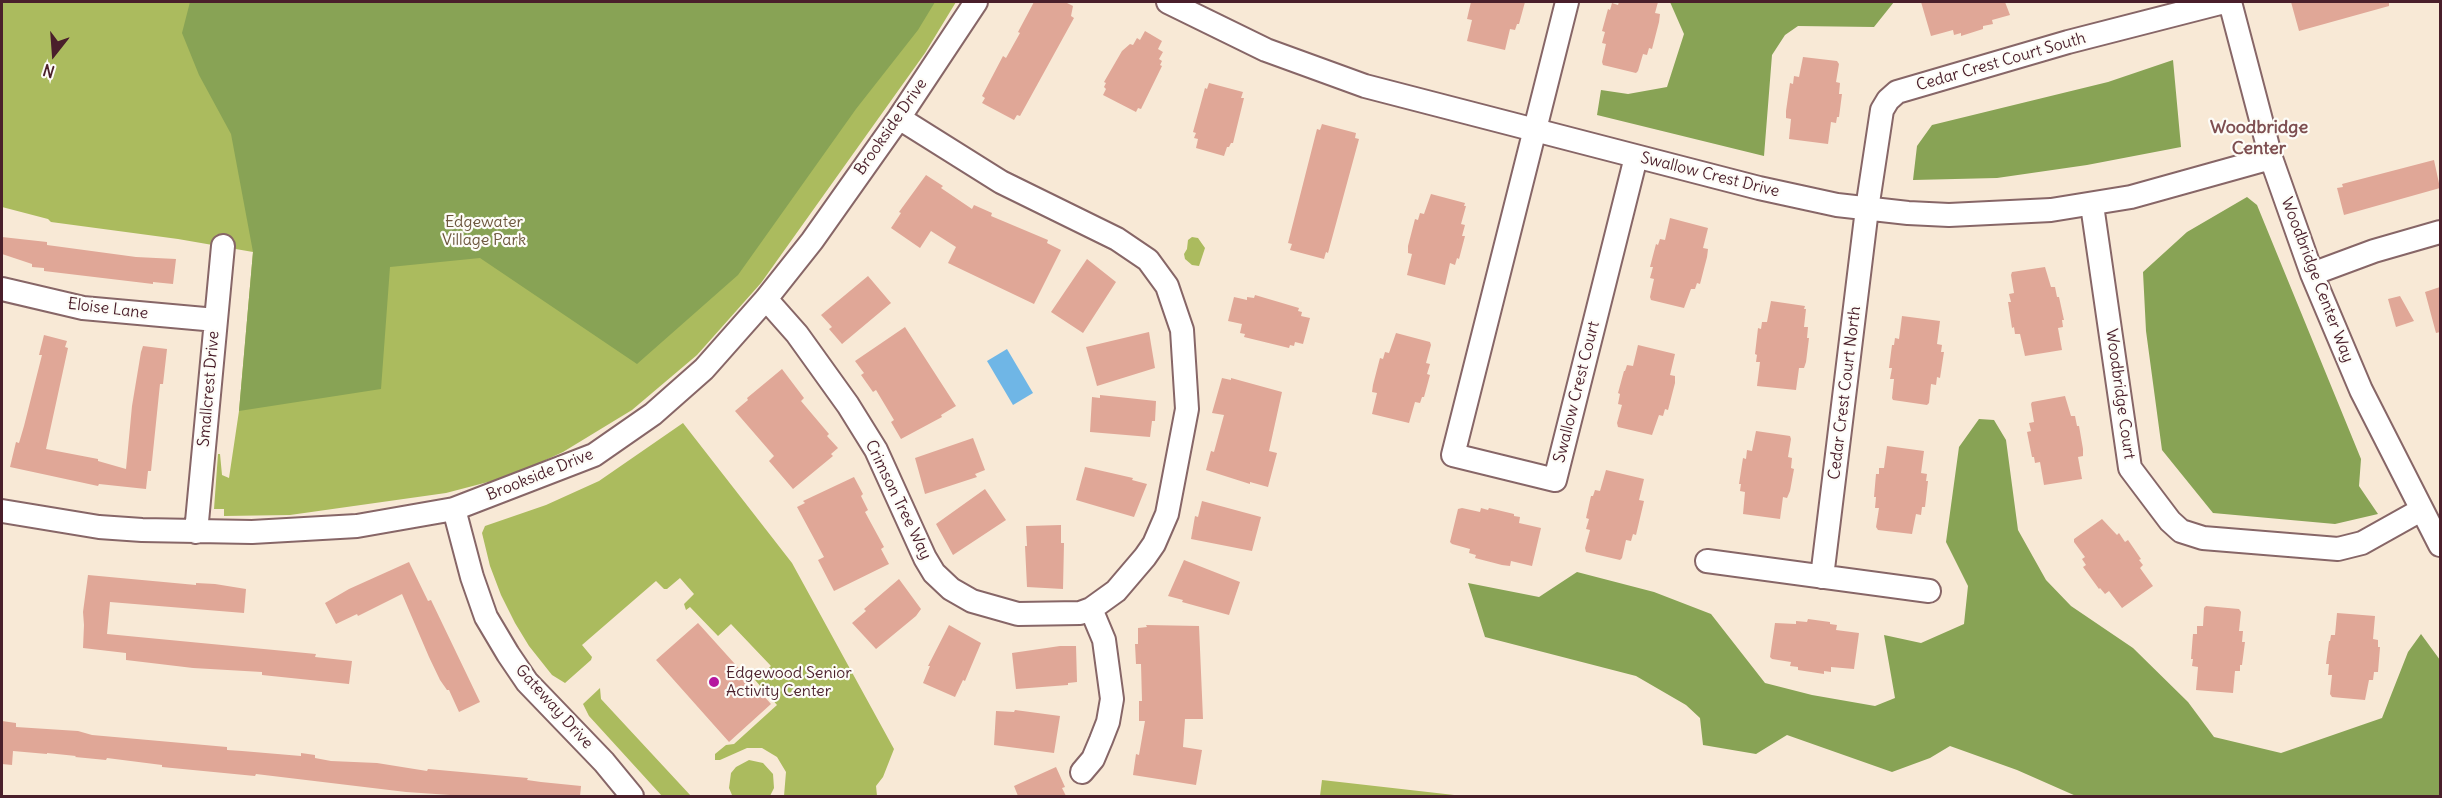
<!DOCTYPE html>
<html>
<head>
<meta charset="utf-8">
<style>
	body { margin:0 }
	#map { position:relative; width:2442px; height:798px; overflow:hidden; background:#f8e9d6; font-family:Delius,sans-serif }
	canvas { display:block }
	.frame { position:absolute; inset:0; border:3px solid #4a1f2b; pointer-events:none }
	.north { position:absolute; left:24px; top:24px; width:60px; height:60px; -webkit-text-stroke:4px #fdfcf7; paint-order:stroke; rotate:197deg; font-size:16px; font-weight:700; line-height:24px; text-align:center; color:#4a1f2b }
	.north::after { content:''; display:block; margin:auto; width:21px; height:27px; background:#4a1f2b; clip-path:polygon(50% 0,100% 100%,50% 72%,0 100%) }
</style>
</head>
<body>
<div id="map">
<canvas width="2442" height="798"></canvas>
<div class="frame"></div>
<div class="north">N</div>
</div>
<script>
const c = document.querySelector('canvas').getContext('2d');
c.lineJoin = 'round';
function fill(path, color) { c.fillStyle = color; c.fill(path, 'evenodd'); }
const shape = rows => new Path2D(rows.map(r => 'M' + r).join(''));
function strokePath(path, color, width, dash) { c.strokeStyle = color; c.lineWidth = width; c.lineCap = dash ? 'butt' : 'round'; c.setLineDash(dash || []); c.stroke(path); }
function drawText(font, color, halo, rows, align = 'center') {
  c.font = font + ' Delius,sans-serif'; c.lineWidth = 4.5; c.setLineDash([]); c.textBaseline = 'middle'; c.strokeStyle = halo; c.fillStyle = color; for (const [text, x, y, turn = 0] of rows) {
    c.save(); c.translate(x, y); c.rotate((+turn || 0) * Math.PI / 180); c.textAlign = isNaN(turn) ? turn : align; if (halo) c.strokeText(text, 0, 0); c.fillText(text, 0, 0); c.restore();
  }
}
fill(shape([
	[2,2,956,2,925,53,761,283,697,355,632,410,563,452,511,476,446,493,290,515,224,516,224,509,214,509,218,454,220,454,222,475,229,478,239,411,253,252,178,239,51,222,48,219,2,207],
	[1192,237,1198,238,1205,248,1199,266,1192,265,1185,259,1184,254,1187,249,1188,240],
	[683,423,792,563,894,749,883,777,876,786,877,796,784,796,786,772,777,757,762,748,747,748,720,760,715,760,715,754,726,745,734,744,777,705,755,680,771,666,731,624,718,636,690,607,686,610,684,604,694,594,680,578,667,589,664,589,656,581,582,645,592,657,591,660,565,683,552,675,529,646,515,623,501,595,490,566,482,533,485,526,546,505,599,481],
	[600,688,601,699,691,796,662,796,589,716,583,704],
	[749,760,763,763,773,774,774,788,770,796,732,795,729,788,731,773,736,767],
	[1322,780,1463,796,1320,796]
]), '#abbb5e');
fill(shape([
	[190,2,935,2,918,30,856,109,738,275,637,364,480,258,390,267,381,389,239,411,253,252,231,134,199,75,182,33],
	[1670,2,1894,2,1874,27,1798,26,1785,35,1772,55,1764,156,1597,115,1601,90,1628,94,1667,87,1684,34],
	[2173,60,2181,147,2087,165,1997,178,1913,180,1917,146,1932,125,2108,82],
	[2247,197,2257,205,2361,459,2359,486,2378,514,2335,524,2213,513,2162,450,2146,331,2143,272,2187,232],
	[1979,419,1994,420,2006,440,2018,530,2046,580,2071,606,2133,648,2188,702,2214,737,2281,753,2382,718,2408,652,2421,634,2440,660,2440,796,2076,796,2017,770,1950,746,1930,758,1892,772,1787,735,1756,754,1703,745,1700,718,1686,705,1636,676,1485,637,1468,583,1539,597,1577,572,1654,592,1711,614,1765,683,1812,695,1875,706,1895,698,1884,635,1921,643,1964,624,1968,586,1946,542,1959,447]
]), '#88a355');
fill(shape([
	[1007,349,1033,393,1013,405,987,361]
]), '#6fb6e6');
fill(shape([
	[1034,2,1065,2,1073,6,1071,16,1074,18,1020,116,1017,115,1014,120,982,103,985,98,982,96,1003,56,1006,58,1020,33,1018,32],
	[1471,2,1525,2,1519,24,1517,24,1515,30,1510,29,1505,50,1467,41,1472,20,1467,19],
	[1619,2,1658,2,1655,13,1660,14,1659,22,1652,49,1649,48,1647,55,1643,54,1638,71,1636,73,1603,65,1602,62,1606,44,1602,43,1605,32,1602,31,1608,9,1610,10,1612,3,1618,5],
	[1921,2,2005,2,2010,15,1992,20,1993,24,1983,26,1983,29,1961,36,1961,33,1954,35,1953,30,1931,36],
	[2291,2,2389,2,2389,6,2299,31],
	[1145,31,1162,41,1158,49,1163,52,1159,59,1162,61,1160,65,1162,66,1141,109,1138,108,1136,112,1103,95,1106,89,1104,87,1106,83,1104,82,1122,51,1130,44,1133,45,1137,38,1140,40],
	[1803,57,1837,61,1839,64,1836,82,1840,83,1839,94,1842,94,1839,117,1837,117,1836,123,1831,122,1828,144,1789,139,1791,119,1786,118,1786,111,1790,83,1793,84,1794,76,1799,77],
	[1209,83,1243,92,1241,98,1244,98,1233,143,1231,143,1229,147,1227,147,1224,156,1196,148,1198,139,1194,138,1196,133,1193,132,1205,88,1207,89],
	[1322,124,1356,133,1355,138,1359,139,1328,253,1326,252,1324,259,1290,250,1292,244,1288,243,1317,129,1320,130],
	[2434,160,2440,188,2344,215,2337,188,2343,187,2342,184],
	[926,175,943,186,941,188,972,209,974,205,992,213,991,216,1048,240,1047,243,1061,250,1034,304,948,263,956,247,931,231,920,248,891,228,901,213,899,212],
	[1431,194,1465,203,1464,206,1466,206,1461,224,1465,225,1462,236,1465,236,1459,259,1457,258,1455,265,1450,263,1445,285,1407,275,1412,254,1408,253,1408,246,1415,219,1418,220,1420,213,1424,214],
	[1670,218,1708,228,1703,248,1708,249,1707,257,1700,284,1697,283,1695,289,1691,289,1684,308,1651,300,1650,297,1654,279,1650,278,1653,267,1650,267,1656,244,1658,245,1660,239,1665,240],
	[2,237,47,242,47,245,136,257,176,259,173,284,153,282,153,284,44,271,44,268,32,267,32,264,2,254],
	[1087,259,1116,282,1083,333,1051,312],
	[2045,267,2051,287,2055,287,2057,297,2059,297,2064,320,2062,320,2063,327,2058,328,2062,350,2025,356,2020,334,2015,334,2014,327,2012,328,2008,302,2011,302,2009,294,2014,293,2011,275,2012,272],
	[868,276,891,303,842,344,829,329,832,327,821,315],
	[2440,287,2440,332,2436,333,2425,292],
	[1255,295,1299,308,1298,311,1302,312,1301,316,1310,318,1303,344,1295,342,1294,346,1290,345,1289,348,1244,337,1245,334,1240,333,1242,324,1228,321,1234,297,1247,300,1247,297,1254,298],
	[2400,296,2414,321,2396,327,2388,299],
	[1771,301,1805,306,1804,309,1806,309,1804,327,1808,327,1807,338,1809,338,1806,362,1804,368,1799,368,1796,390,1757,386,1760,362,1756,362,1757,355,1755,354,1758,328,1761,329,1762,322,1767,322],
	[1902,316,1940,321,1937,344,1942,345,1941,352,1944,352,1940,378,1937,377,1936,385,1931,384,1929,403,1927,405,1893,400,1892,398,1894,379,1890,379,1892,368,1889,368,1892,345,1894,345,1895,338,1899,339],
	[905,327,956,406,941,415,942,417,901,439,891,422,894,420,876,390,873,392,861,375,864,373,855,361],
	[1149,332,1155,368,1097,386,1086,347],
	[1396,333,1430,342,1431,345,1426,363,1430,364,1427,374,1430,375,1424,397,1422,397,1420,403,1415,402,1409,423,1372,414,1377,393,1372,392,1373,385,1380,358,1383,359,1385,352,1389,353],
	[44,335,67,341,65,347,68,348,46,449,98,459,98,461,126,469,132,406,141,352,143,346,167,349,163,384,160,384,151,471,148,471,146,489,99,484,98,486,10,467,16,442,19,443,24,426,42,355,39,355],
	[1638,345,1675,354,1670,375,1675,376,1675,383,1668,410,1665,409,1663,416,1659,415,1652,435,1618,427,1617,423,1622,405,1618,404,1620,394,1618,393,1624,371,1625,371,1627,365,1633,366],
	[782,369,804,398,801,401,829,434,827,436,838,448,831,454,833,456,793,489,769,461,774,456,735,411,748,400,747,398],
	[1222,378,1231,380,1231,378,1282,392,1269,451,1277,453,1268,487,1250,482,1250,484,1206,470,1211,451,1214,452,1224,415,1212,413],
	[1100,395,1156,401,1155,421,1152,421,1150,437,1090,432,1092,397,1100,398],
	[2065,396,2071,416,2075,416,2077,426,2079,426,2083,449,2083,456,2078,457,2082,479,2044,485,2040,462,2035,463,2034,457,2032,457,2027,432,2031,431,2029,423,2034,422,2031,404,2032,402],
	[1756,431,1790,436,1791,439,1788,457,1792,458,1791,468,1794,469,1790,491,1787,498,1783,497,1780,519,1743,514,1745,492,1740,491,1741,484,1739,484,1743,458,1746,459,1747,450,1752,451],
	[973,438,985,470,975,474,977,477,925,494,915,458],
	[1887,446,1924,451,1921,473,1927,474,1926,481,1928,481,1925,507,1922,507,1921,515,1916,514,1912,534,1878,530,1876,527,1879,508,1875,508,1876,497,1874,497,1876,474,1879,474,1879,468,1884,468],
	[1085,467,1133,478,1132,480,1147,484,1134,517,1076,500],
	[1606,470,1644,479,1639,500,1644,501,1636,535,1633,534,1631,541,1626,540,1622,558,1620,560,1586,552,1585,548,1590,530,1586,529,1589,519,1586,518,1591,496,1593,496,1595,490,1600,491],
	[854,477,863,494,861,496,868,510,865,512,884,547,881,549,889,564,834,591,818,560,824,557,797,507,805,503,803,501],
	[985,489,1006,520,953,555,936,524],
	[1202,501,1261,517,1252,551,1191,539,1195,516,1198,517],
	[1462,508,1480,512,1481,508,1488,510,1489,508,1514,514,1514,516,1520,517,1519,523,1541,528,1532,566,1511,561,1510,566,1502,565,1475,558,1476,555,1469,553,1470,549,1452,544,1450,542,1458,509],
	[2102,519,2117,535,2119,533,2125,542,2128,540,2141,559,2139,560,2143,565,2140,568,2153,586,2122,608,2109,591,2105,594,2100,588,2099,589,2083,567,2086,565,2082,559,2085,557,2074,542,2074,539],
	[1061,525,1061,543,1064,543,1063,589,1027,587,1025,546,1027,546,1026,526],
	[1184,560,1240,582,1229,615,1182,602,1183,600,1168,596],
	[409,562,428,601,431,600,480,702,459,712,449,690,447,690,440,680,429,657,402,594,358,616,357,614,336,624,325,603,349,589],
	[88,575,196,585,196,583,215,584,246,589,244,613,110,602,107,634,316,654,315,657,352,661,349,684,262,675,262,672,193,668,126,660,126,653,83,648,84,625,83,612],
	[899,579,921,609,916,616,876,649,852,623,866,611,864,609],
	[2206,606,2239,609,2241,612,2239,631,2243,631,2242,642,2245,642,2242,665,2240,665,2240,671,2235,671,2233,693,2196,690,2198,667,2192,666,2193,659,2191,659,2193,634,2197,634,2197,626,2203,626,2204,608],
	[2337,613,2375,616,2373,639,2378,640,2378,647,2380,647,2378,672,2374,672,2373,680,2369,680,2365,700,2332,697,2330,694,2332,675,2328,675,2329,664,2326,664,2329,641,2330,641,2331,635,2335,635],
	[1808,619,1830,622,1830,624,1837,625,1836,630,1859,633,1854,669,1831,667,1831,672,1824,671,1824,674,1798,670,1798,667,1790,666,1791,662,1772,659,1770,657,1775,623,1796,624,1796,621,1807,622],
	[698,623,771,704,729,742,656,660],
	[949,625,981,643,965,681,963,680,955,697,923,683,930,666,928,666],
	[1146,625,1199,626,1203,719,1185,719,1183,747,1202,750,1196,785,1133,775,1136,754,1139,755,1145,721,1139,721,1139,701,1142,701,1141,664,1136,664,1135,644,1138,644,1138,628,1147,627],
	[1060,646,1076,646,1077,682,1068,683,1068,685,1016,689,1012,653],
	[1015,710,1060,716,1054,753,994,745,996,711,1014,712],
	[2,721,16,723,16,727,78,731,92,735,227,747,227,750,242,751,301,756,301,753,315,755,315,758,331,761,377,763,427,771,428,769,528,778,527,780,541,782,581,786,580,796,465,796,406,792,256,774,255,776,162,767,162,765,107,758,106,760,75,757,76,756,47,753,47,754,13,751,12,765,2,764],
	[1056,767,1065,787,1062,788,1066,796,1018,796,1014,786]
]), '#e0a797');
const minor = shape([
	[1168,2,1266,50,1365,86,1759,188,1837,205,1908,213,1949,215,2051,210,2131,197,2271,158],
	[1567,2,1453,455,1555,480,1636,157],
	[2230,2,2271,158,2312,274,2361,390,2440,545],
	[2092,205,2130,468,2170,521,2181,531,2203,538,2338,549,2362,543,2421,510],
	[2312,274,2374,251,2440,232],
	[2,289,83,308,216,320],
	[766,299,797,334,848,405,876,450,925,558,934,573,951,589,972,601,1018,614,1080,613,1091,609,1116,591,1145,557,1154,544,1167,514,1187,409,1182,330,1167,286,1148,260,1117,239,1001,182,899,118],
	[454,509,472,577,486,617,508,654,527,682,604,762,632,796],
	[2,511,99,527,142,530,252,532,357,526,454,509,594,455,653,414,704,369,766,299,812,241,899,118,976,2],
	[196,532,223,246],
	[1707,561,1929,591],
	[1822,577,1867,209,1882,110,1888,100,1897,92,2068,42,2224,2],
	[1082,772,1093,759,1101,740,1108,722,1112,699,1104,640,1091,609]
]);
strokePath(minor, '#876667', 26);
strokePath(minor, '#fff', 22);
for (const [x, y, r, color] of [
	[714,682,6,"#b5179e"]
]) { const dot = new Path2D(); dot.arc(x, y, r, 0, 2 * Math.PI); c.fillStyle = color; c.fill(dot); strokePath(dot, '#fdfcf7', 2); }
drawText('16px', '#4a1f2b', '#fdfcf7', [
	["Cedar Crest Court South",2001,62,-16],
	["Brookside Drive",891,127,-55],
	["Swallow Crest Drive",1710,175,14],
	["Woodbridge Center Way",2317,280,69],
	["Eloise Lane",108,309,7],
	["Smallcrest Drive",209,389,-85],
	["Swallow Crest Court",1577,392,-76],
	["Cedar Crest Court North",1845,393,-83],
	["Woodbridge Court",2120,394,82],
	["Brookside Drive",540,475,-22],
	["Crimson Tree Way",898,500,64],
	["Gateway Drive",554,707,48]
]);
drawText('16px', '#6c563d', '#fdfcf7', [
	["Edgewater",484,222],
	["Village Park",484,240]
]);
drawText('16px', '#4a1f2b', '#fdfcf7', [
	["Edgewood Senior",726,673],
	["Activity Center",726,691]
], 'left');
drawText('bold 18px', '#7e4f51', '#fdfcf7', [
	["Woodbridge",2259,128],
	["Center",2259,149]
]);
</script>
</body>
</html>
